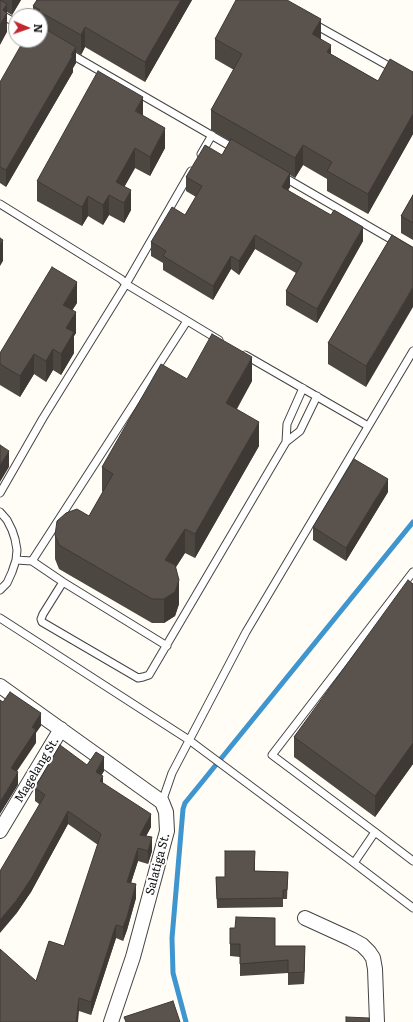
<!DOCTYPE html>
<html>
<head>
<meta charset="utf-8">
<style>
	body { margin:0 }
	#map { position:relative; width:413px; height:1022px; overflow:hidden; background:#fffdf5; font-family:Literata,serif }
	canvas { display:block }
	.north { position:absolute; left:8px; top:8px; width:40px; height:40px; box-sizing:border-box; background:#fff; border:1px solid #a0a0a0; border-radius:50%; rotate:92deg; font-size:11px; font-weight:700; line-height:16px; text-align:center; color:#111 }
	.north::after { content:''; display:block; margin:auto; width:14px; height:18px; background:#c4262e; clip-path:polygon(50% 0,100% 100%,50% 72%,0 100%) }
</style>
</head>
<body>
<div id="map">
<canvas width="413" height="1022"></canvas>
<div class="north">N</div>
</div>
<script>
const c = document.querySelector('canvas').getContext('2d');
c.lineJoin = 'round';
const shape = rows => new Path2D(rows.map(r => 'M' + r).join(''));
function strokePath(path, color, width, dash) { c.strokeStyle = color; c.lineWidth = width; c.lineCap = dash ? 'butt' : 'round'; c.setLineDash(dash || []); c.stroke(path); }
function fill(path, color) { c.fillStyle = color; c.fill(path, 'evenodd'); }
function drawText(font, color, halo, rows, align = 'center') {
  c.font = font + ' Literata,serif'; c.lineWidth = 4; c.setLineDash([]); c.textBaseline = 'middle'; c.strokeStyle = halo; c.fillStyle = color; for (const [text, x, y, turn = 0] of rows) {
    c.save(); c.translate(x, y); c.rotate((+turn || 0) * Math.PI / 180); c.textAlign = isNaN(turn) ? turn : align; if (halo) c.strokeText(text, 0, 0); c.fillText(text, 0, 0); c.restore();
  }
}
strokePath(shape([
	[186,1022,173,973,172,938,183,809,185,803,413,522]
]), '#3f96cf', 5);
const lane = shape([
	[0,14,16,23],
	[314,24,394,69],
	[69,53,237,150],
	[201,154,212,135],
	[282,176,413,252],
	[0,204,121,279,126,284,219,340],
	[245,355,368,426],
	[286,442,287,424,303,388],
	[0,493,43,418,126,284,191,171],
	[0,512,7,520,12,530,15,539,17,550,16,560,12,572,7,583,0,590],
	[16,560,32,561,63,582,167,646],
	[32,561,187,321],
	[63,582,43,614,41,619,42,622,138,678,143,677,149,675,286,442,300,431,317,396],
	[0,618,189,740,354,863,413,908],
	[162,802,172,773,246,632,413,351],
	[375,832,413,861],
	[354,863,375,832,272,755,413,572]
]);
const street = shape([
	[0,686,162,802,166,812,167,831,133,957,111,1022],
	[0,831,61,729],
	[305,918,351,939,362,945,369,952,373,958,375,969,377,1022]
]);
strokePath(lane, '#444', 9);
strokePath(street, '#444', 16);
strokePath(lane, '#fff', 7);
strokePath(street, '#fff', 14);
fill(shape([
	[0,0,21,0,12,15,7,12,7,32],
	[37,0,192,0,145,82,85,47,81,55,76,52,76,63,73,68,73,72,6,187,0,183,0,82,40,40,40,16,33,16,33,6],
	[215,39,321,39,331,54,378,81,413,72,413,134,368,214,327,191,327,179,303,165,295,178,290,175,290,187,288,190,363,241,317,323,286,305,286,291,296,273,255,249,239,275,231,269,213,300,163,270,163,263,151,256,151,242,185,215,196,197,186,191,186,177,222,155,230,141,211,130,211,110,234,70,215,59],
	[143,116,165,148,150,176,135,168,124,187,131,210,124,223,109,215,103,225,88,216,82,226,37,201,37,181],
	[413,195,413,240,401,233,401,216],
	[392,235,366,387,328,364,328,343],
	[77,303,72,310,76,333,74,336,74,353,61,375,53,370,46,382,34,374,20,397,0,385,0,353],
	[187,379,252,381,237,409,259,446,195,558,185,553,176,567,179,604,175,616,164,623,152,623,59,569,55,559,55,535,89,516,103,492,102,491,102,467],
	[388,492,346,561,313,540,313,527],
	[413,584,413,764,375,817,294,757,294,737],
	[87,765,104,771,101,775,103,783,151,827,146,836,152,851,148,864,138,861,131,883,136,898,127,930,123,941,116,938,91,1015,79,1011,36,981,64,946,98,845,68,824,31,892,16,914,39,804,35,801,35,788],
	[255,860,255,871,288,872,287,899,283,899,283,907,217,908,216,877,225,877],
	[230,928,305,958,304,984,288,985,288,973,240,976,240,957,230,956]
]), '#4d4742');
fill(shape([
	[12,0,21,0,12,15],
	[181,0,192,0,145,82,145,62],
	[7,4,7,32,0,45,0,25,3,10],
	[321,19,321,40,312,34],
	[85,27,85,47,81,55,81,35],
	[331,45,331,66,327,52],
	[76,47,76,63,73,68,73,72,6,187,6,170],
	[143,97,143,116,135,111],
	[413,114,413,134,368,214,368,194],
	[165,128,165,148,150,176,150,157],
	[303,145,303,165,295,178,295,158],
	[135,148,135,168,117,200,116,182],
	[290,173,290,187,282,201,282,187],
	[131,190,131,210,124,223,124,203],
	[109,195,109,215,103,225,103,205],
	[88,196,88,216,82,226,82,207],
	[363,227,363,241,317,323,317,309],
	[255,235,255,249,239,275,239,261],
	[3,240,3,261,0,266,0,245],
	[231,256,231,269,213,300,213,286],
	[77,282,77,303,63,325,63,305],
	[413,287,413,307,366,387,366,366],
	[76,312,76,333,74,336,74,353,61,375,61,354,66,328],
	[53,349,53,370,46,382,46,361],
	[34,354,34,374,20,397,20,376],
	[252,357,252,381,226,427,226,403],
	[259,422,259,446,195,558,195,534],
	[9,451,9,467,0,482,0,465],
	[388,479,388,492,346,561,346,548],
	[185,529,185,553,165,584,165,560],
	[179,580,179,604,175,616,164,623,164,599],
	[41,713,41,726,36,733,36,743,11,780,11,768,32,727],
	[413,743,413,764,375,817,375,796],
	[104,757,104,771,96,785,96,772],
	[18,772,18,785,0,814,0,802],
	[103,776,103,790,100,781],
	[68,811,68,824,31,892,16,914,0,933,0,920],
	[151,814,151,827,140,848,140,835],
	[152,837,152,851,148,864,148,851],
	[138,848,138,861,127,895,127,882],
	[136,884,136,898,127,930,123,941,123,927],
	[116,925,116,938,91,1015,91,1002],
	[305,946,305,958,304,984,304,972],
	[79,998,79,1011,78,1022,76,1022]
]), '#3f3936');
const building = shape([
	[0,0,7,4,3,10,7,13,0,25,0,0],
	[37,0,181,0,145,62,85,27,81,35,42,13,38,13,40,10,33,6,37,0],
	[236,0,287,0,321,19,312,34,331,45,327,52,378,81,390,59,413,72,413,114,368,194,327,171,332,162,303,145,295,158,211,110,242,54,215,39,236,0],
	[40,26,76,47,71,55,73,55,6,170,0,167,0,82,24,40,40,40,40,26],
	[98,71,143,97,135,111,165,128,150,157,135,148,116,182,131,190,124,203,109,195,103,205,88,196,82,207,37,181,98,71],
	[231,139,290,173,282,187,331,215,334,210,363,227,317,309,286,291,302,263,255,235,239,261,231,256,213,286,163,256,166,251,151,242,172,207,185,215,202,186,186,177,205,145,222,155,231,139],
	[413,195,413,223,401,216,413,195],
	[392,235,413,248,413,287,366,366,328,343,392,235],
	[0,238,3,240,0,245,0,238],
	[52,267,77,282,63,305,76,312,66,328,74,332,61,354,53,349,46,361,34,354,20,376,0,364,0,353,52,267],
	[212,334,252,357,226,403,259,422,195,534,185,529,165,560,175,565,179,580,175,592,164,599,152,599,59,545,55,535,57,521,66,513,77,509,89,516,113,474,102,467,161,364,187,379,212,334],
	[0,445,9,451,0,465,0,445],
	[354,459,388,479,346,548,313,527,354,459],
	[408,580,413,584,413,743,375,796,294,737,408,580],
	[10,692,41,713,32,727,36,730,11,768,18,772,0,802,0,700,3,702,10,692],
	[60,745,87,765,96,752,104,757,96,772,103,776,100,781,151,814,140,835,152,837,148,851,138,848,127,882,136,884,127,917,123,927,116,925,91,1002,79,998,76,1022,0,1022,0,949,36,981,49,941,64,946,101,834,68,811,31,879,16,901,0,920,0,871,45,795,35,788,60,745],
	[225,851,255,851,254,871,288,872,287,890,283,890,283,898,217,899,216,877,225,877,225,851],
	[236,917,275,918,275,946,305,946,304,972,288,973,288,960,240,964,240,944,230,944,230,928,235,928,236,917],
	[173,1001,180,1022,126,1022,124,1017,173,1001],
	[346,1017,369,1018,369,1022,346,1022,346,1017]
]);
fill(building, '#5a524d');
strokePath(building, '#3f3936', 1);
drawText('12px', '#111', '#fff', [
	["Magelang St.",37,770,-59],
	["Salatiga St.",158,864,-75]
]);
</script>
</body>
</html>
